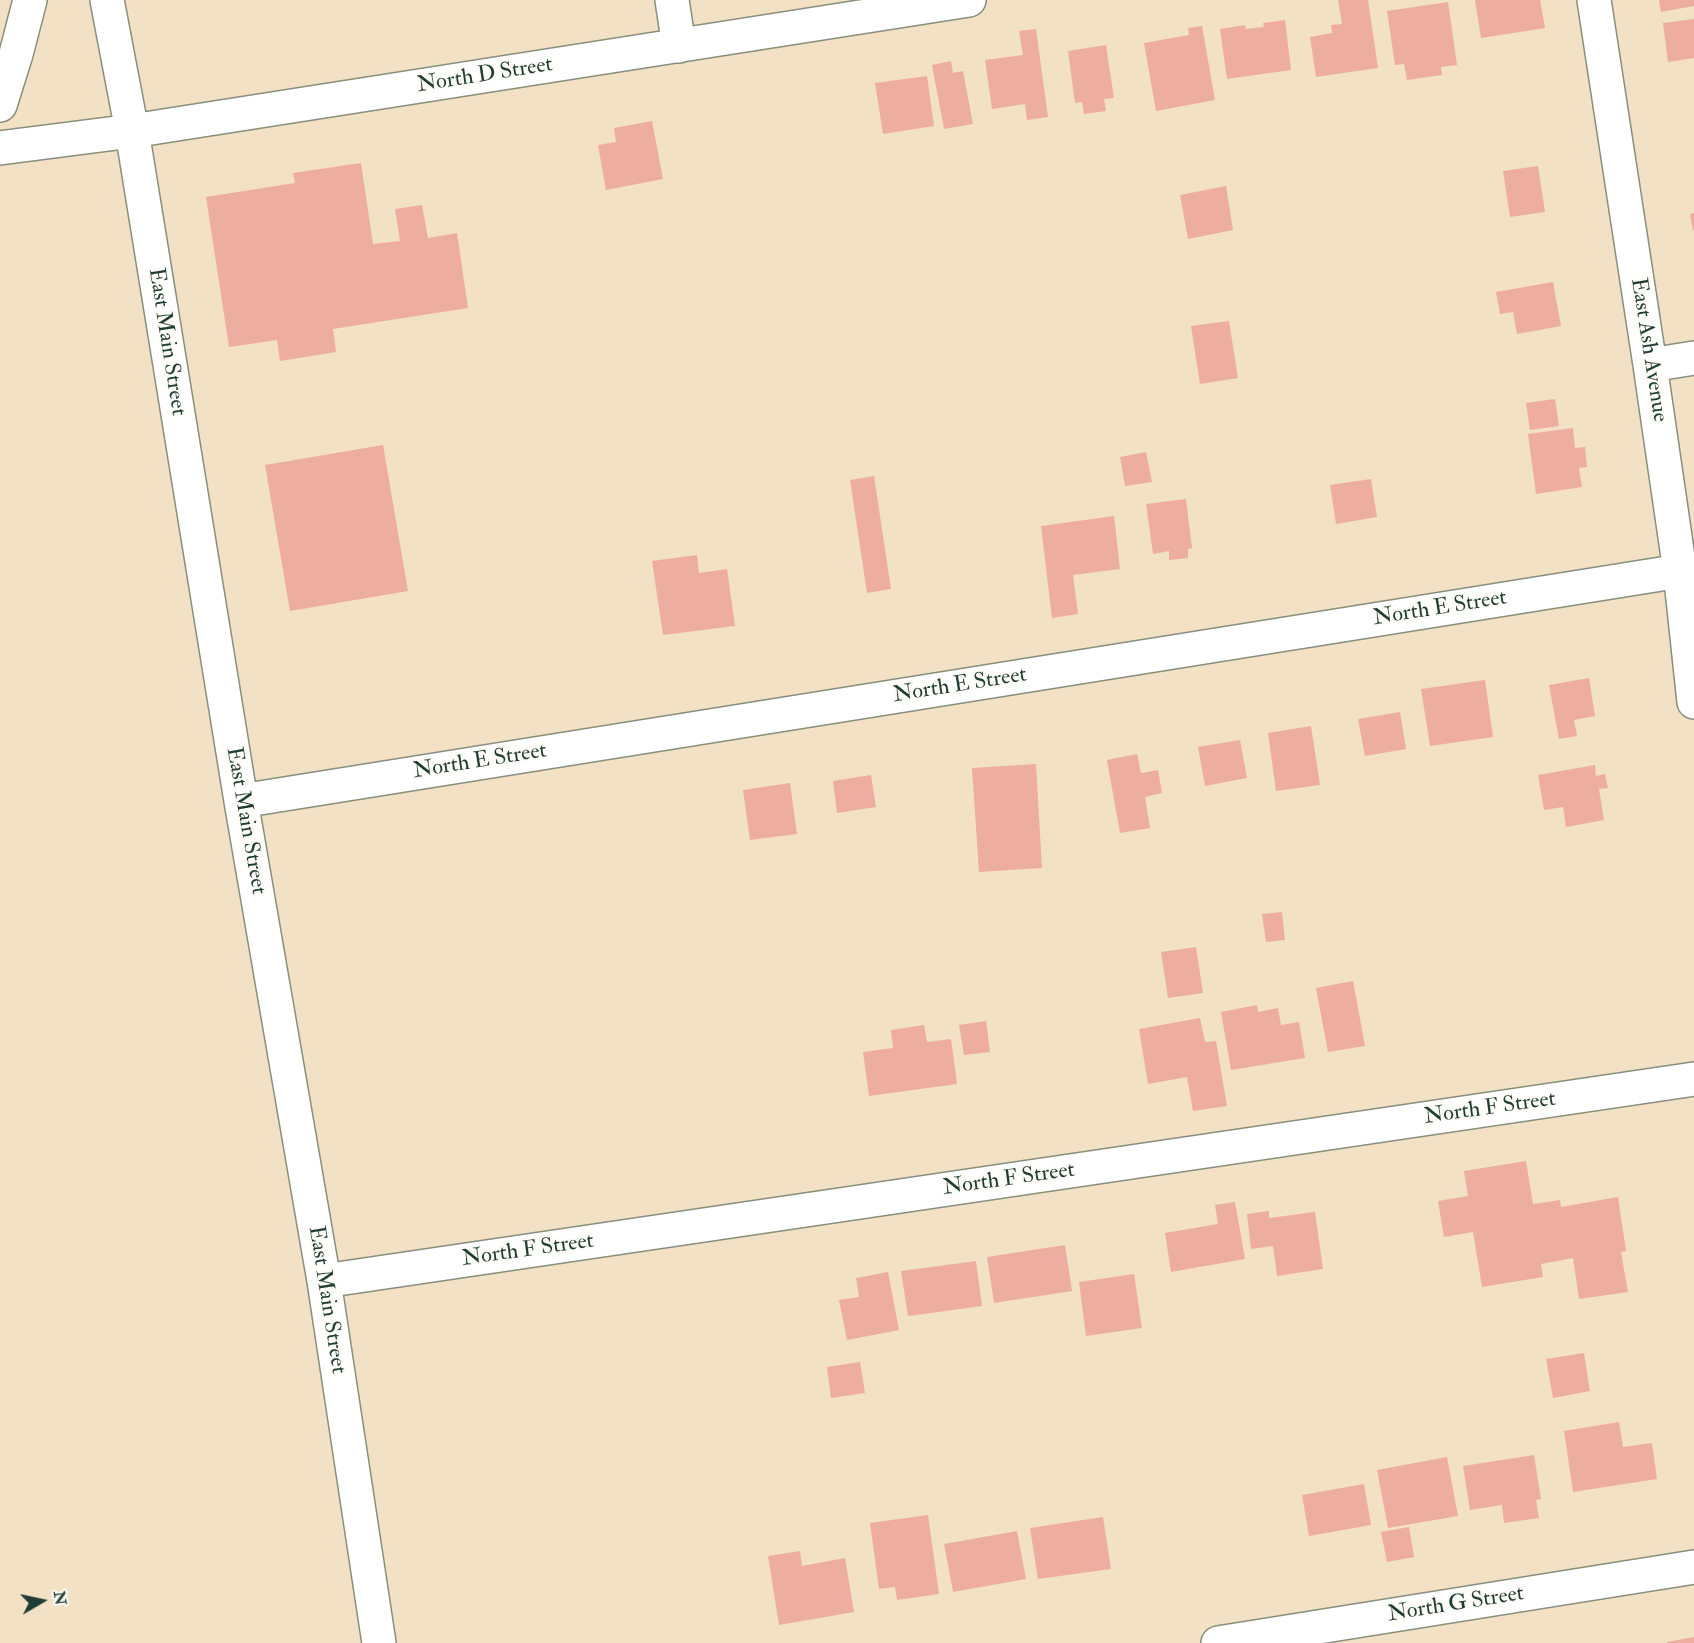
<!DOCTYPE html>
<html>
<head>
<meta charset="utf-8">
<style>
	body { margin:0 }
	#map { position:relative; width:1694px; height:1643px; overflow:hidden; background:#f2e1c5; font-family:"IM FELL Double Pica",serif }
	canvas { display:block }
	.north { position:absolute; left:12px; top:1571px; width:60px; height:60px; -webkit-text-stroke:4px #fdfcf7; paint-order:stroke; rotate:81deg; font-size:16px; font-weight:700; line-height:24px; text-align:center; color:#1f3d34 }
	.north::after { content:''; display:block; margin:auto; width:21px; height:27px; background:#1f3d34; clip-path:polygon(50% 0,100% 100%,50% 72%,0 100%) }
</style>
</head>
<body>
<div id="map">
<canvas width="1694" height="1643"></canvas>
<div class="north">N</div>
</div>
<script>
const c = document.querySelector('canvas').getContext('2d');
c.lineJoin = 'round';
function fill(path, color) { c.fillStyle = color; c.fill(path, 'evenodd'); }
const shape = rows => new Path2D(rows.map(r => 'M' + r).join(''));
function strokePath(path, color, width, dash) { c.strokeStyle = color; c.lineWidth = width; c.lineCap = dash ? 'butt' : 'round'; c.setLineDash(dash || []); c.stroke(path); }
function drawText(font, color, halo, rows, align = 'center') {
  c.font = font + ' "IM FELL Double Pica",serif'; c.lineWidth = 5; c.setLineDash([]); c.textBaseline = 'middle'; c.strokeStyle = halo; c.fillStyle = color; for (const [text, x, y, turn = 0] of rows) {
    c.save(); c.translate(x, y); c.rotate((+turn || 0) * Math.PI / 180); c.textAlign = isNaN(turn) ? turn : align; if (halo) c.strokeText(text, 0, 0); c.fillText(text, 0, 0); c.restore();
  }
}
fill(shape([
	[1338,0,1368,0,1378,68,1316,77,1310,37,1332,33,1331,25,1342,24],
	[1475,0,1540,0,1545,28,1481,38],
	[1659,0,1694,0,1694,6,1661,12],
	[1448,2,1457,65,1441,67,1442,75,1407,80,1404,64,1395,65,1387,11],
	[1694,19,1694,58,1668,62,1663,23],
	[1285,20,1291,70,1227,79,1220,29,1245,25,1246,29,1264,27,1263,23],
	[1202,26,1215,100,1156,111,1144,43,1189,35,1188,28],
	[1036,29,1048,117,1027,120,1025,104,992,109,985,60,1023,55,1019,31],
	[1106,45,1114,98,1104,99,1106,111,1084,114,1082,102,1075,103,1068,51],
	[951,61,953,73,963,71,973,124,944,129,932,65],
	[927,76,934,126,883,134,875,83],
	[652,121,663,179,606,190,598,145,616,142,614,128],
	[361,163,373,244,400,241,395,209,422,205,428,238,457,233,468,308,333,329,336,352,280,361,277,340,229,347,206,197,295,183,293,173],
	[1538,166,1545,212,1510,217,1503,171],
	[1226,186,1233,230,1188,239,1180,195],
	[1694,213,1694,230,1693,230,1690,214],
	[1553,282,1561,326,1517,334,1513,312,1500,314,1496,292],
	[1229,321,1238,378,1200,384,1191,326],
	[1555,399,1559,426,1530,430,1526,403],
	[1573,428,1575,448,1585,447,1587,467,1579,468,1582,487,1536,494,1528,434],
	[383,445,408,591,290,611,265,465],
	[1146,452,1152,482,1125,486,1120,457],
	[874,476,891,589,867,593,850,480],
	[1371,479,1377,517,1336,524,1330,485],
	[1186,499,1192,548,1188,549,1188,558,1169,560,1169,551,1153,554,1146,504],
	[1114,516,1120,569,1073,575,1078,614,1052,618,1041,526],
	[697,555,699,573,727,569,735,626,663,635,652,561],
	[1589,678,1595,716,1574,720,1577,736,1559,739,1549,685],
	[1485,680,1493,737,1430,746,1421,689],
	[1400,712,1406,749,1365,756,1358,719],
	[1311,726,1320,785,1276,791,1268,733],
	[1240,740,1247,778,1205,786,1198,747],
	[1137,754,1141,773,1158,770,1162,793,1145,797,1150,828,1120,833,1107,760],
	[1036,764,1042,868,979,872,972,768],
	[1595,765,1596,776,1605,774,1608,788,1599,789,1604,820,1566,827,1563,807,1544,810,1538,775],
	[871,775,876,807,837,813,833,781],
	[790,783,797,834,750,840,743,790],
	[1282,912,1285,940,1266,942,1262,914],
	[1196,947,1203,993,1168,998,1161,952],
	[1353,981,1365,1046,1328,1052,1316,988],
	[1257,1005,1258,1012,1278,1008,1281,1025,1299,1022,1305,1058,1231,1070,1221,1012],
	[1200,1018,1205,1042,1216,1041,1227,1106,1193,1111,1187,1077,1148,1084,1139,1029],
	[986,1021,990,1052,964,1055,959,1025],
	[924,1025,927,1042,951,1039,957,1084,869,1096,863,1052,893,1048,891,1030],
	[1526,1161,1533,1204,1560,1200,1561,1207,1618,1197,1626,1251,1621,1252,1628,1292,1579,1299,1573,1258,1541,1264,1543,1277,1482,1287,1473,1232,1444,1237,1438,1201,1468,1196,1464,1171],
	[1235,1202,1245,1259,1171,1272,1165,1233,1218,1224,1215,1205],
	[1269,1211,1269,1218,1315,1212,1323,1269,1277,1276,1273,1246,1251,1249,1247,1214],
	[1065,1245,1072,1291,994,1303,987,1257],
	[976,1261,982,1306,908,1316,901,1271],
	[888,1272,899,1330,847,1340,839,1300,859,1297,856,1278],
	[1134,1274,1142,1328,1086,1336,1079,1282],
	[1584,1353,1590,1391,1553,1398,1546,1359],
	[860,1362,865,1393,831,1398,827,1367],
	[1619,1422,1623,1447,1652,1443,1657,1479,1573,1492,1564,1431],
	[1534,1455,1541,1499,1536,1500,1539,1518,1504,1523,1502,1505,1470,1510,1463,1466],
	[1447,1457,1458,1516,1388,1528,1377,1470],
	[1364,1484,1371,1525,1309,1536,1302,1495],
	[928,1515,939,1594,897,1600,895,1587,879,1589,870,1523],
	[1103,1517,1111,1569,1038,1579,1030,1528],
	[1409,1527,1414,1557,1387,1562,1381,1532],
	[1017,1531,1026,1579,953,1592,944,1544],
	[800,1551,802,1566,845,1558,854,1612,779,1625,768,1556],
	[1694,1637,1694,1643,1667,1643,1667,1642]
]), '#eeada1');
const minor = shape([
	[107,0,132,131,241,801,324,1281,379,1643],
	[672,0,679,46],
	[1594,0,1650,365,1680,571,1694,702],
	[0,148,132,131,969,0],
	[1650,365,1694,358],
	[241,801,1680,571],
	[324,1281,1694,1079],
	[1218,1643,1694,1567]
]);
const major = shape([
	[0,105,16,54,30,0]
]);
strokePath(minor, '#888f7c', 36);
strokePath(major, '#888f7c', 36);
strokePath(minor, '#fff', 33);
strokePath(major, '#fff', 33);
drawText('22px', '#1f3d34', '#fdfcf7', [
	["North D Street",485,76,-9],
	["East Main Street",166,342,81],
	["East Ash Avenue",1648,350,81],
	["North E Street",1440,609,-9],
	["North E Street",960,686,-9],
	["North E Street",480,762,-9],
	["East Main Street",245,821,80],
	["North F Street",1490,1109,-8],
	["North F Street",1009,1180,-8],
	["North F Street",528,1251,-8],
	["East Main Street",326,1300,81],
	["North G Street",1456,1605,-9]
]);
</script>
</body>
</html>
